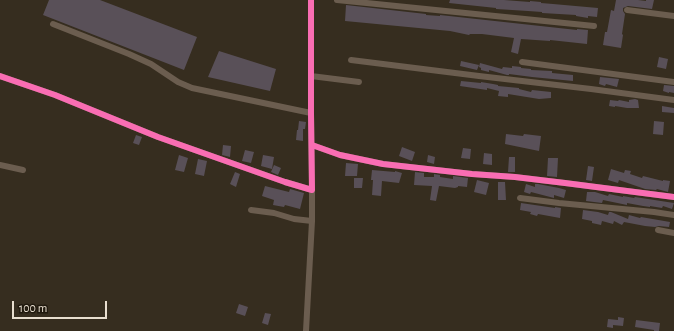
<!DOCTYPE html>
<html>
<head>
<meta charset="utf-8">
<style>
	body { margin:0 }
	#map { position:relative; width:674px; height:331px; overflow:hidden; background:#362d1f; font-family:"Alegreya Sans",sans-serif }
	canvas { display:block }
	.scale { position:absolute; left:12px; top:301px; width:95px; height:18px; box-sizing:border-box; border:2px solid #e8decf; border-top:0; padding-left:5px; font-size:12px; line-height:14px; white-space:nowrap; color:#e8decf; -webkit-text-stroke:3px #20190e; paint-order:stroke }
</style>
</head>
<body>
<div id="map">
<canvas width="674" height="331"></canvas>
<div class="scale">100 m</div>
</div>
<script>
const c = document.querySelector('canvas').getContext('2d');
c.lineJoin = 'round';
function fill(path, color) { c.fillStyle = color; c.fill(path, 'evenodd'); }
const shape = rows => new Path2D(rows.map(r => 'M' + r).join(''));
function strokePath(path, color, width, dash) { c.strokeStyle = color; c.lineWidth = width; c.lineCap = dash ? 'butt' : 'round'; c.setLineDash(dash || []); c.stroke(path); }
fill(shape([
	[49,0,100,0,197,37,184,70,43,15],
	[450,0,504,0,530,2,530,1,541,2,541,3,553,4,598,8,597,17,588,16,588,18,576,16,576,15,542,13,542,12,528,11,496,9,496,8,449,3],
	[616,0,638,0,646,1,646,0,654,0,652,9,628,6,623,8,623,11,625,14,622,34,623,35,621,48,603,45,605,32,607,32,611,10,614,11],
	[346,5,426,14,426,15,440,16,440,15,577,30,577,29,588,30,587,44,550,40,550,41,521,39,518,54,511,52,514,38,482,34,470,34,469,35,450,31,345,21],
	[219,51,276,69,270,91,208,77],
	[659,57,668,59,666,69,657,67],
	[461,61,479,65,477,70,460,66],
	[480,63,502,69,503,67,512,68,512,66,521,67,521,68,531,69,531,70,552,71,552,73,573,75,573,81,532,77,509,74,509,75,507,75,489,70,489,72,481,70,481,68,479,67],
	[600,77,619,79,617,87,606,84,605,86,599,84],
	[461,81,481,83,481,82,493,84,498,85,498,86,519,88,519,89,531,92,532,90,551,92,551,98,539,99,508,94,508,97,498,96,499,91,487,88,487,90,460,86],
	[664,85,674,86,674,93,669,92,669,93,663,91],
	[635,99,638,100,639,108,627,108,615,106,615,107,609,106,610,100,618,101,619,100,629,102,629,100],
	[662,106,674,108,674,113,662,112],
	[299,121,306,122,305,129,303,129,303,141,296,140,297,130,298,130],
	[654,121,664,122,663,135,653,134],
	[506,134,523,136,524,134,541,136,539,151,505,144],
	[136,135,142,137,139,145,133,143],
	[223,145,231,146,230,157,222,155],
	[402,147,415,152,412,161,399,156],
	[463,148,471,149,470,159,461,158],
	[245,150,254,152,251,163,242,161],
	[484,153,492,154,492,165,483,164],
	[179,155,188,158,184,172,175,170],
	[263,155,274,157,272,169,261,166],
	[428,155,435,157,434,164,427,162],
	[509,157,515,157,515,172,508,172],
	[548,158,558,158,557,177,547,176],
	[198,159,207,161,204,176,195,174],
	[346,163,358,164,357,176,345,176],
	[274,165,281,168,278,175,271,172],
	[588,166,594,167,592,181,586,180],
	[611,169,624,173,625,170,631,171,630,174,642,178,643,176,663,181,663,180,670,181,668,192,657,189,656,190,645,189,619,180,618,183,608,180],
	[372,170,395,172,395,171,402,173,399,183,382,181,381,196,372,195,373,180,371,180],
	[235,172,240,174,236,187,230,184],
	[415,172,424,173,424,177,434,177,434,174,440,175,440,177,453,179,453,176,468,178,467,187,458,186,458,187,455,188,439,186,436,201,430,200,432,186,414,185],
	[354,178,363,178,362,188,354,188],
	[477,180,489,183,486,195,474,192],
	[498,182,505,182,506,200,498,200],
	[526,184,535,187,535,184,538,184,559,188,566,190,564,198,554,195,554,198,531,192,530,194,524,192],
	[265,186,289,192,290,189,304,193,300,209,285,205,284,207,273,205,274,200,262,196],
	[587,192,595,192,608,196,609,194,623,197,623,196,634,198,635,197,674,203,672,209,663,206,662,208,650,206,650,207,643,206,627,203,627,205,603,200,602,203,586,201],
	[521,203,555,208,555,207,561,208,560,218,538,214,537,216,530,214,531,212,520,210],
	[583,210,598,212,608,215,609,212,611,212,628,219,629,215,640,218,641,217,670,222,669,227,659,226,655,227,645,226,624,222,622,225,614,221,613,224,602,221,601,225,592,223,592,221,582,219],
	[239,304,248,307,245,316,236,313],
	[265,313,271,314,268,325,262,323],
	[618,317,624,318,623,326,613,325,613,328,607,327,608,319,618,320],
	[636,320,660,323,659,331,654,331,654,330,635,327]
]), '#595058');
strokePath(shape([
	[337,0,594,26],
	[627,10,674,16],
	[53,24,129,54,151,64,178,82,192,88,311,113],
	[351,60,479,76,591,89,674,100],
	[522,62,674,82],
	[0,76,55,95,158,137,285,182,312,190,311,113,311,0],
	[311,76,359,82],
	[312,145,340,155,383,164,472,174,515,177,565,183,674,197],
	[0,165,23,170],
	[520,198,559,203,654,212,674,215],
	[251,210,274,213,294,219,312,221],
	[658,230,674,233],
	[306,331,312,221,312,190]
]), '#6b5d4f', 6);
strokePath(shape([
	[0,76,55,95,158,137,285,182,312,190,311,113,311,0],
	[312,145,340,155,383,164,472,174,515,177,565,183,674,197]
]), '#f96db3', 6);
</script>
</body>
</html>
